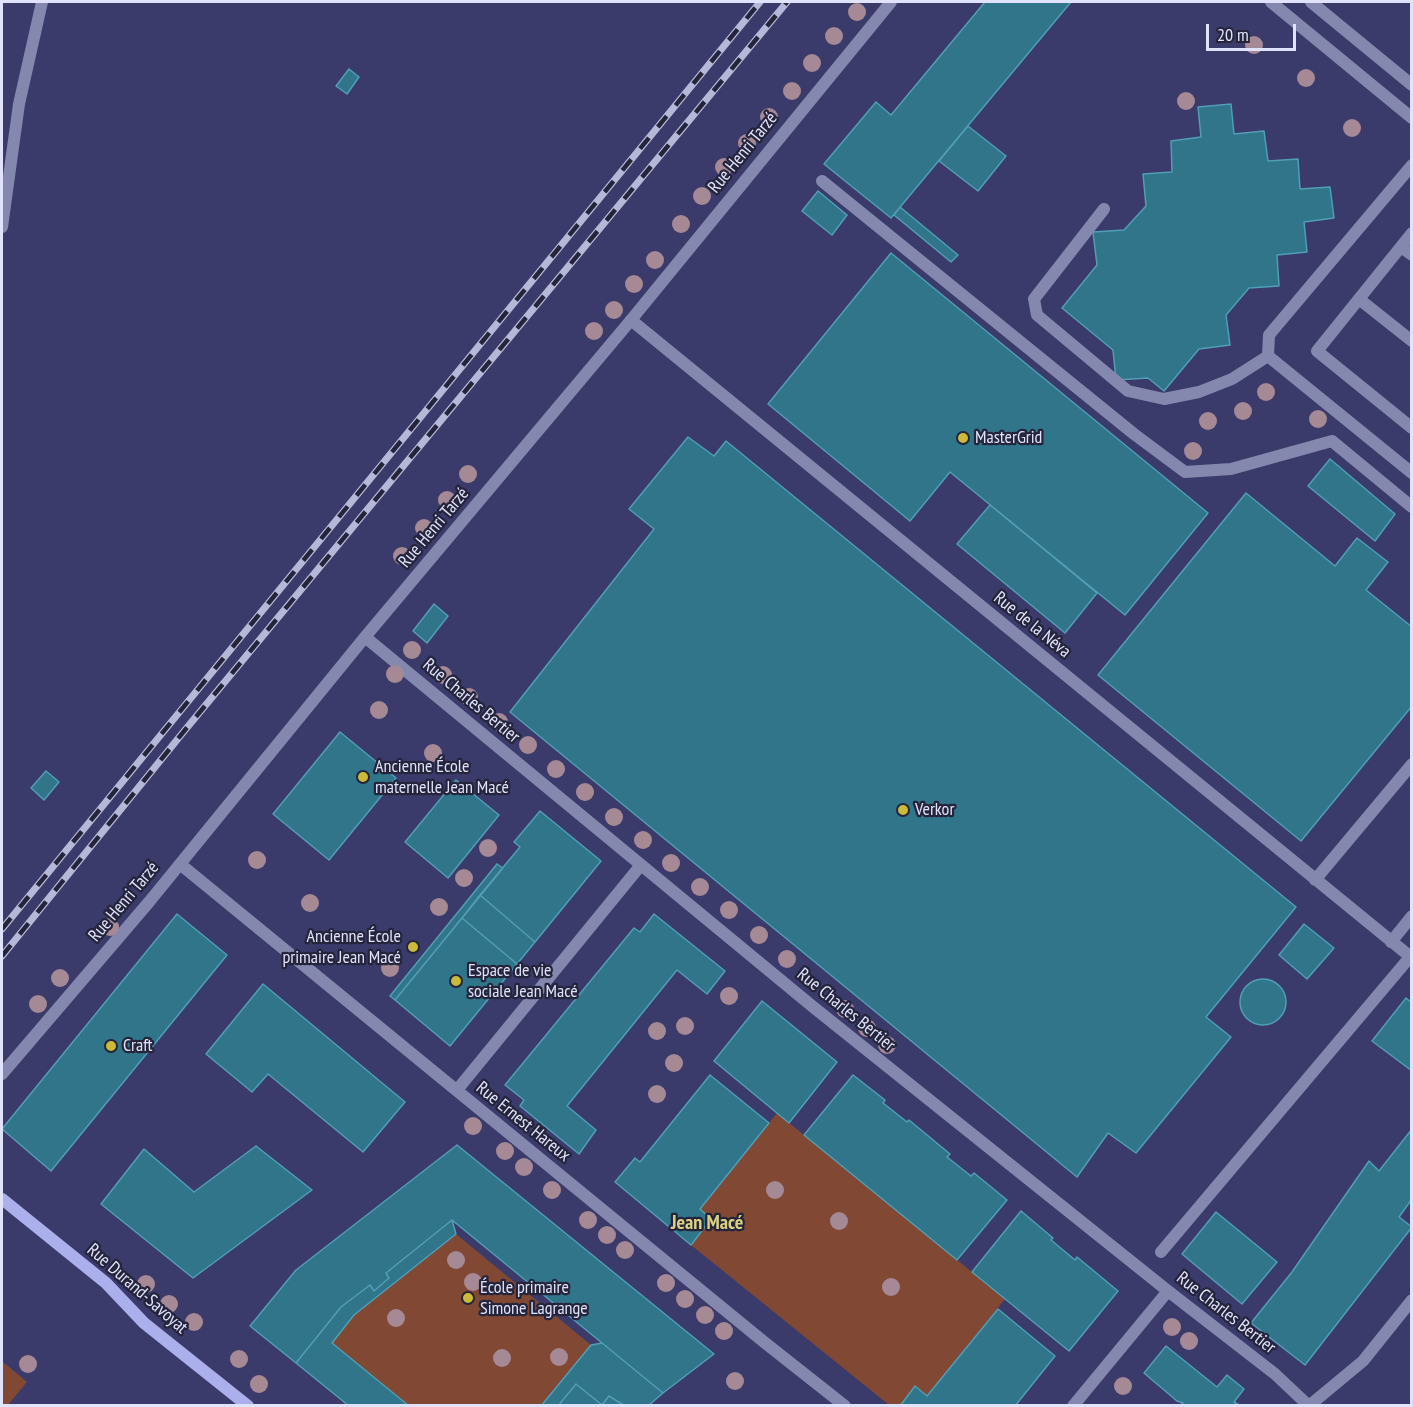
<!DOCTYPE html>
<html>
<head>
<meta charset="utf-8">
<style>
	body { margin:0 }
	#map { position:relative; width:1413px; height:1407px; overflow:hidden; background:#3a3a6b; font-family:"PT Sans Narrow",sans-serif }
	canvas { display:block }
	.frame { position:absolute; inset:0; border:3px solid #e0e3fb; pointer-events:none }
	.scale { position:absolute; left:1206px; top:24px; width:90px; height:27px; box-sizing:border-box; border:3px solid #e0e3fb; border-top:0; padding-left:8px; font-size:18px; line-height:21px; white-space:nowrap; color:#e0e3fb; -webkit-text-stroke:4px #24243b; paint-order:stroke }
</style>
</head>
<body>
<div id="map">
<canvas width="1413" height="1407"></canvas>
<div class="frame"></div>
<div class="scale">20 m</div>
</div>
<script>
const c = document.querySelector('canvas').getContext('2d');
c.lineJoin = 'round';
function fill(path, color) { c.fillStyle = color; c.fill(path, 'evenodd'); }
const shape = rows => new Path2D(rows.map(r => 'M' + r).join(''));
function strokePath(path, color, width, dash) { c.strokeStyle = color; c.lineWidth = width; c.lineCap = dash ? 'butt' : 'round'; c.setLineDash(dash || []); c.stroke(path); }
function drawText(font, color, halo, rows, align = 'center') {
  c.font = font + ' "PT Sans Narrow",sans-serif'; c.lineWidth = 4.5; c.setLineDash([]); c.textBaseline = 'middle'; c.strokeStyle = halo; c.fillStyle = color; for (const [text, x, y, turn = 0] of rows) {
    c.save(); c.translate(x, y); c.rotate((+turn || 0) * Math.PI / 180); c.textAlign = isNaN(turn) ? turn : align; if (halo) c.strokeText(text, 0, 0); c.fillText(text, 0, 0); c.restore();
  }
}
fill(shape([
	[777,1113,1005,1299,927,1396,915,1386,900,1405,889,1405,691,1245,711,1219,700,1209],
	[456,1234,591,1345,541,1405,409,1406,332,1343,354,1315],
	[2,1361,27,1382,8,1405,2,1405]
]), '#814933');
const building = shape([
	[985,2,1071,2,891,218,824,164,876,102,891,115,985,2],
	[349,69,359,77,347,94,336,86,349,69],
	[1231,104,1234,134,1264,131,1268,161,1298,159,1300,189,1330,187,1334,218,1304,222,1307,252,1277,255,1279,286,1249,288,1226,315,1230,345,1199,349,1164,391,1148,378,1116,380,1113,350,1062,308,1097,265,1093,232,1124,230,1146,206,1143,174,1172,172,1171,141,1201,137,1198,107,1231,104],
	[968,126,1006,156,978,191,939,161,968,126],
	[818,191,847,215,832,235,802,211,818,191],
	[900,207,958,255,951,262,894,215,900,207],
	[891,253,1208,513,1125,615,950,472,910,521,768,404,891,253],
	[688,437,714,456,726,441,1296,907,1206,1017,1231,1037,1136,1153,1108,1133,1077,1177,510,712,654,529,629,509,688,437],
	[1330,459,1395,514,1375,541,1308,486,1330,459],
	[1246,493,1335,566,1357,538,1388,562,1366,590,1412,627,1412,706,1301,841,1098,675,1246,493],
	[990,505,1097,593,1065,633,957,544,990,505],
	[434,604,448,616,427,643,413,631,434,604],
	[340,732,396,778,329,860,273,814,340,732],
	[46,771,59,782,44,800,31,788,46,771],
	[456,780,499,815,448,878,405,842,456,780],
	[540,811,601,861,535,942,480,895,520,847,514,842,540,811],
	[497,864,503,868,395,1000,390,996,497,864],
	[480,895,535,942,517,964,462,918,480,895],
	[177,914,227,955,51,1171,2,1129,177,914],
	[654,914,725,971,707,994,677,970,567,1106,596,1130,579,1154,520,1106,524,1100,505,1085,634,928,640,932,654,914],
	[462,918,517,964,450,1046,395,1000,462,918],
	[1304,924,1334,948,1307,979,1279,955,1304,924],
	'1240 1002a23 23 0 1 1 46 0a23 23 0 1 1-46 0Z',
	[263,984,405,1102,363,1152,268,1074,252,1092,206,1054,263,984],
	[1406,998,1412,1003,1412,1071,1372,1041,1406,998],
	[762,1001,837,1062,789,1123,714,1061,762,1001],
	[710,1075,769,1123,700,1209,711,1219,691,1245,615,1182,635,1158,640,1162,710,1075],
	[853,1075,885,1100,883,1103,907,1122,909,1120,950,1154,947,1157,971,1176,974,1173,1007,1200,957,1260,804,1135,853,1075],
	[1412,1129,1412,1199,1399,1217,1412,1227,1305,1365,1251,1323,1292,1272,1369,1161,1379,1171,1412,1129],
	[457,1145,714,1354,663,1393,452,1220,386,1273,389,1278,374,1291,370,1285,341,1307,296,1363,250,1326,296,1270,457,1145],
	[256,1146,312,1190,193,1278,101,1204,144,1149,194,1192,256,1146],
	[1021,1211,1053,1238,1051,1240,1075,1260,1077,1257,1118,1291,1069,1351,972,1272,1021,1211],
	[1216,1212,1277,1262,1242,1304,1182,1254,1216,1212],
	[452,1220,456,1234,354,1315,332,1343,409,1406,349,1406,296,1363,341,1307,370,1285,374,1291,389,1278,386,1273,452,1220],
	[998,1309,1055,1356,1015,1406,900,1406,915,1386,927,1396,998,1309],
	[602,1343,663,1393,648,1406,625,1406,609,1396,602,1405,576,1384,558,1406,541,1406,591,1345,602,1343],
	[1166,1346,1217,1387,1227,1375,1244,1389,1234,1402,1239,1405,1180,1406,1183,1403,1177,1401,1144,1373,1166,1346],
	[576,1384,602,1405,609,1396,625,1406,558,1406,576,1384]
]);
fill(building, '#30758a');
strokePath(building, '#529eb6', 1.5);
strokePath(shape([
	[1271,2,1412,118],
	[1311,2,1412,85],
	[1412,165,1269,335,1268,356,1412,473],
	[822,181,1134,434,1185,472,1231,469,1332,441,1412,507],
	[1104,209,1034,299,1037,315,1128,391,1164,399,1199,392,1232,379,1268,356],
	[2,227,19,104,42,2],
	[1412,233,1317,351,1412,428],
	[1401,247,1412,255],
	[1359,299,1412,341],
	[631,320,1412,958],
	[1315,880,1412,764],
	[1391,942,1412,916],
	[1161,1252,1410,957],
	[1310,1405,1363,1361,1412,1300]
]), '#8588ae', 12);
strokePath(shape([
	[365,637,812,1006,1168,1291,1275,1374,1309,1406],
	[180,864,764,1342,845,1406],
	[2,1074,149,902,365,637,631,320,891,2],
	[457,1090,641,865],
	[1073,1406,1168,1291]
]), '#8588ae', 12);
strokePath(shape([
	[2,1199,106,1283,144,1323,248,1406]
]), '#abafeb', 12);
const rail = shape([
	[2,929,760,2],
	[2,956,185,730,787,2]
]);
strokePath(rail, '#b6b8d7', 7);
strokePath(rail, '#24243b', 4.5, [14]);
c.fillStyle = '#a58995';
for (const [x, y] of [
	[857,12],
	[834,36],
	[1254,45],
	[812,63],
	[1306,78],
	[792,91],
	[1186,101],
	[769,117],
	[1352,128],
	[747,143],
	[724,167],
	[702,196],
	[681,224],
	[655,260],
	[634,284],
	[614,310],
	[594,331],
	[1266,392],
	[1243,411],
	[1318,419],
	[1208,421],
	[1193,451],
	[468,474],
	[447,500],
	[424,528],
	[402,556],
	[412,650],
	[395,674],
	[443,675],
	[469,697],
	[379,710],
	[499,722],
	[528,745],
	[433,753],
	[556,769],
	[585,792],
	[614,817],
	[643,840],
	[488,848],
	[257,860],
	[671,863],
	[464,878],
	[700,887],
	[310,903],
	[439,907],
	[729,910],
	[110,927],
	[759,935],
	[787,959],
	[390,968],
	[60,978],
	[729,996],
	[38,1004],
	[845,1009],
	[685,1026],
	[867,1028],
	[657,1031],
	[887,1045],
	[674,1063],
	[657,1094],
	[473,1126],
	[505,1151],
	[524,1167],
	[552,1190],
	[775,1190],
	[588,1220],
	[839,1221],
	[607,1235],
	[625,1250],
	[456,1260],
	[473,1282],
	[666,1283],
	[146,1284],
	[891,1287],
	[685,1299],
	[169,1304],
	[705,1315],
	[396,1318],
	[194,1322],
	[1172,1327],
	[724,1331],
	[1189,1341],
	[559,1357],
	[502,1358],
	[239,1359],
	[28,1364],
	[735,1381],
	[259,1384],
	[1123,1386]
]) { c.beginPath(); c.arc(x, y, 9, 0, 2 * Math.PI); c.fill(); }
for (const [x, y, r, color] of [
	[963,438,6,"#cbba39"],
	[363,777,6,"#cbba39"],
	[903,810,6,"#cbba39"],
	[413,947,6,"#cbba39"],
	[456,981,6,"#cbba39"],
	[111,1046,6,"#cbba39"],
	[468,1298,6,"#cbba39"]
]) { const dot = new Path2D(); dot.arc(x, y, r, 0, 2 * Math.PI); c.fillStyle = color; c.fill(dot); strokePath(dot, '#24243b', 2); }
drawText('18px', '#e0e3fb', '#24243b', [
	["Rue Henri Tarzé",743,153,-51],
	["Rue Henri Tarzé",434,528,-50],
	["Rue de la Néva",1032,625,39],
	["Rue Charles Bertier",471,701,40],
	["Rue Henri Tarzé",124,902,-50],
	["Rue Charles Bertier",846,1010,39],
	["Rue Ernest Hareux",523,1122,39],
	["Rue Durand-Savoyat",137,1289,41],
	["Rue Charles Bertier",1226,1313,38]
]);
drawText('18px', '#e0e3fb', '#24243b', [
	["MasterGrid",975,438],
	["Ancienne École",375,767],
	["maternelle Jean Macé",375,788],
	["Verkor",915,810],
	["Ancienne École",401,937,"right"],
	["primaire Jean Macé",401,958,"right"],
	["Espace de vie",468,971],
	["sociale Jean Macé",468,992],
	["Craft",123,1046],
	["École primaire",480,1288],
	["Simone Lagrange",480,1309]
], 'left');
drawText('bold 20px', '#dbd182', '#24243b', [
	["Jean Macé",707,1223]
]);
</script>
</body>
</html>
